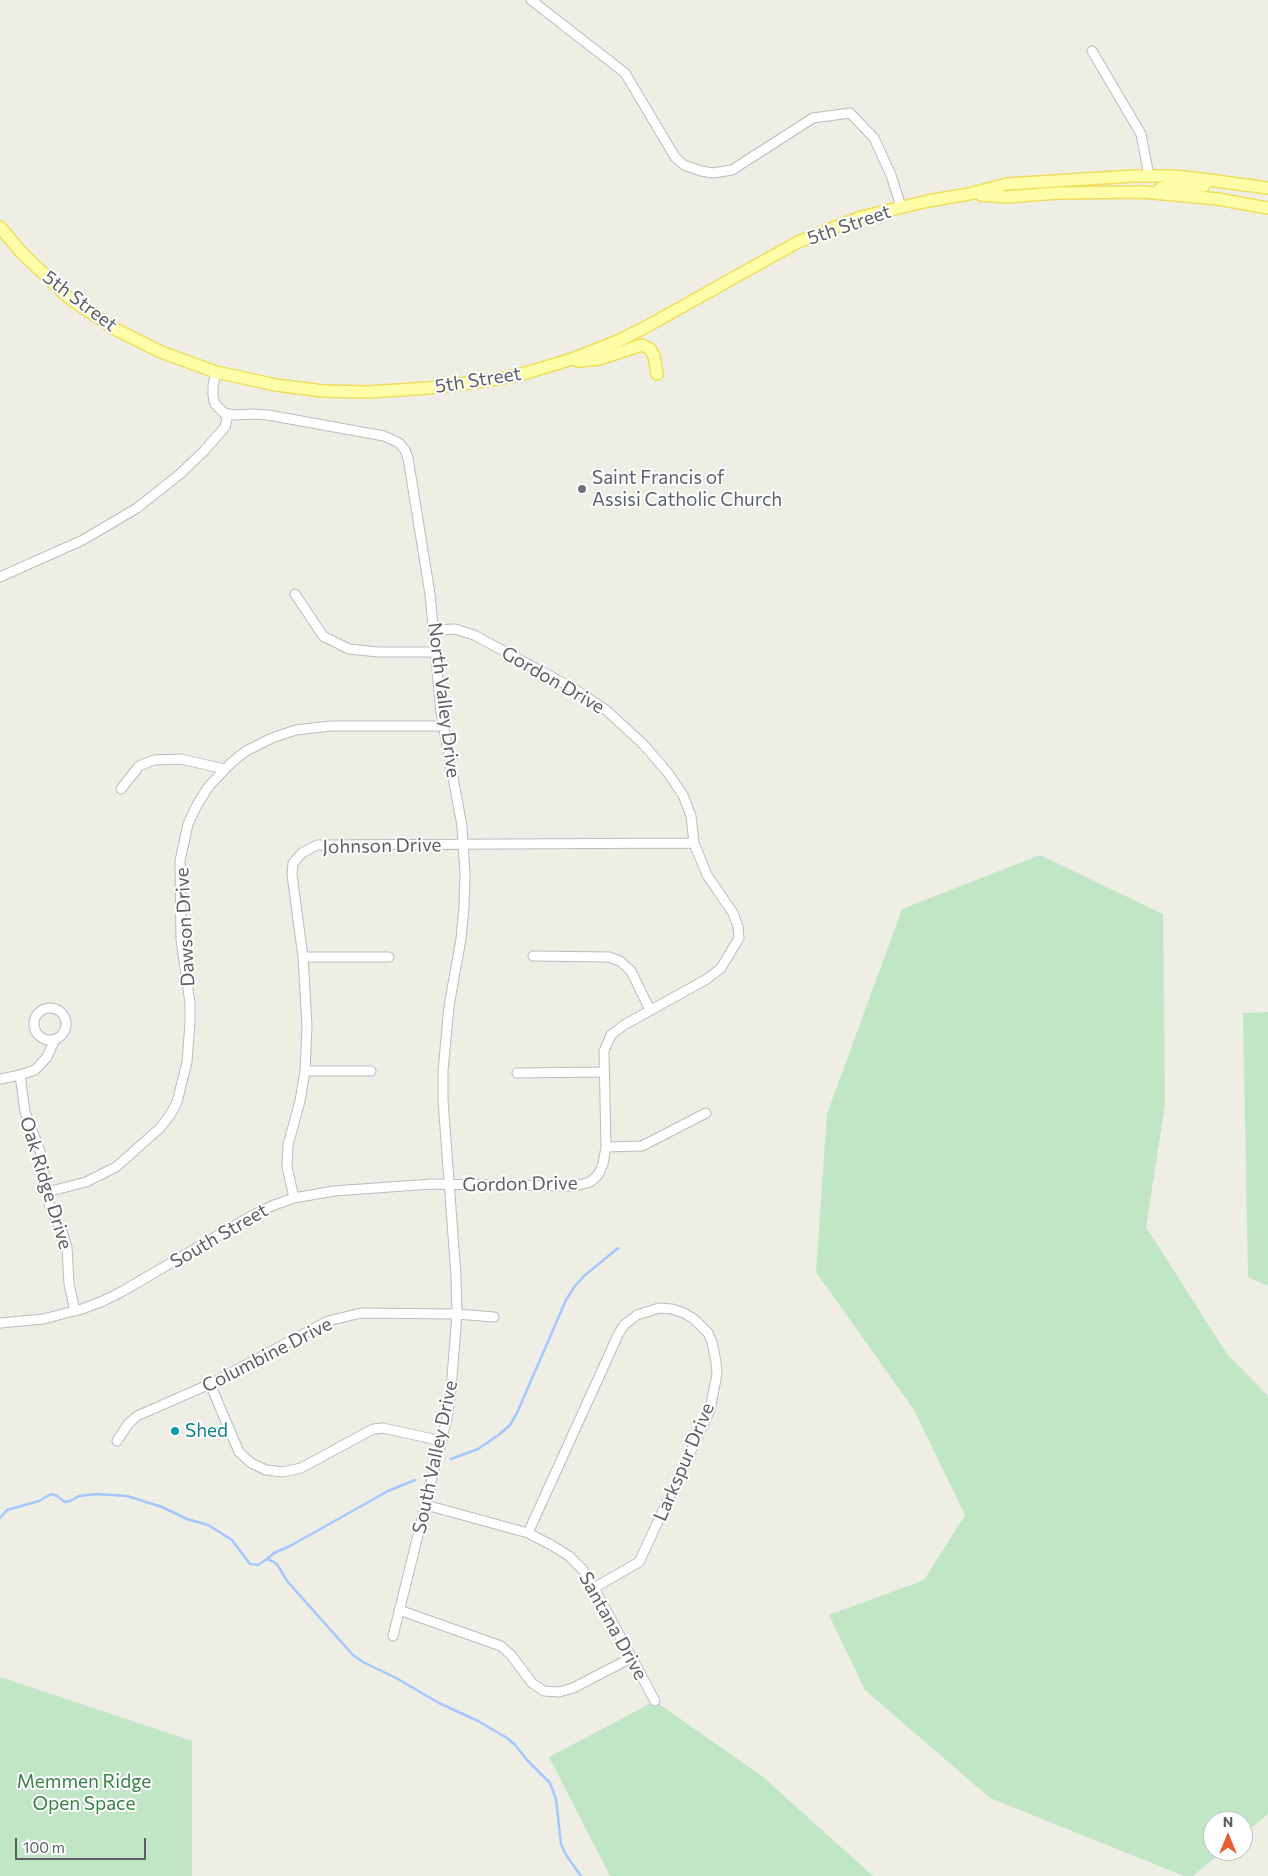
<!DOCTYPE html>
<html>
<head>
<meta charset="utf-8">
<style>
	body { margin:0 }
	#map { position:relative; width:1268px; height:1876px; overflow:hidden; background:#eeeee4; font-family:Commissioner,sans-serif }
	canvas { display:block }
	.north { position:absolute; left:1203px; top:1811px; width:50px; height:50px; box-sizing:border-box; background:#fff; border:1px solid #bebfc1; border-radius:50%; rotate:0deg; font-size:14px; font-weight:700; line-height:20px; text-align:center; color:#5c5e64 }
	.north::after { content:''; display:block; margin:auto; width:18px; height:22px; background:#e75c30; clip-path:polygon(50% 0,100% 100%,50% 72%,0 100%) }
	.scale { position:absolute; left:15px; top:1838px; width:131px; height:22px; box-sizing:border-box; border:2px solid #5c5e64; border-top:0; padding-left:6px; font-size:15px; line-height:18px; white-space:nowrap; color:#5c5e64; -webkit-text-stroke:4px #fff; paint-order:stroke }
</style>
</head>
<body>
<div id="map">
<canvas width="1268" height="1876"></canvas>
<div class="north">N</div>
<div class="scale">100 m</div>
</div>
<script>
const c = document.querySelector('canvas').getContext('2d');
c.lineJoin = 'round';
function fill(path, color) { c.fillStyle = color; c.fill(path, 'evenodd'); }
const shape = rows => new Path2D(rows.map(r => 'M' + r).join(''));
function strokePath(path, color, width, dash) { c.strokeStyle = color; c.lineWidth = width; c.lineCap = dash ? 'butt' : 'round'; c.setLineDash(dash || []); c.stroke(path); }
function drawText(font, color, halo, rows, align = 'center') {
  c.font = font + ' Commissioner,sans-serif'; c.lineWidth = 4; c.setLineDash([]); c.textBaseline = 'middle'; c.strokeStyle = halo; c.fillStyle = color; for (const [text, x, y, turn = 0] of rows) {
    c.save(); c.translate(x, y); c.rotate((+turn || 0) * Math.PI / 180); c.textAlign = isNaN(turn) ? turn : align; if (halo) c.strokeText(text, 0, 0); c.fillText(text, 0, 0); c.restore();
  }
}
fill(shape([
	[1040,855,1163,914,1165,1105,1146,1227,1227,1354,1268,1396,1268,1814,1243,1835,1243,1821,1213,1821,1213,1851,1223,1851,1193,1876,1184,1876,990,1798,865,1690,829,1615,924,1580,965,1515,914,1410,816,1272,827,1114,902,909],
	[1268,1012,1268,1286,1248,1277,1243,1013],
	[0,1677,192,1741,192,1876,0,1876],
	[655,1701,763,1777,873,1876,610,1876,549,1757]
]), '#c0e6c6');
strokePath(shape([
	[451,1459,478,1449,500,1434,510,1425,517,1413,566,1300,575,1286,584,1276,618,1248],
	[0,1518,7,1510,39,1501,51,1494,57,1496,65,1502,70,1501,79,1496,96,1494,127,1496,162,1507,187,1519,208,1525,232,1540,250,1564,258,1565,267,1559,272,1561,277,1564,287,1581,353,1655,363,1662,396,1678,439,1703,478,1721,507,1738,515,1745,527,1760,550,1783,556,1799,561,1844,566,1855,581,1876],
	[267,1559,274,1553,290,1546,388,1491,415,1480]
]), '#a4c8fe', 2.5);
const minor = shape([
	[531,0,625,73,675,157,684,165,701,171,713,173,732,170,813,118,850,113,874,138,891,175,901,207],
	[1092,51,1141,134,1149,176],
	[216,372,213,386,213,396,215,404,224,413,234,415,253,414,268,415,384,436,399,443,405,450,408,458,430,594,441,713,462,826,465,873,464,907,461,939,449,1006,443,1071,443,1100,456,1276,457,1314,451,1390,447,1418,393,1636],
	[0,577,83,540,137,508,180,474,204,451,225,427,228,414],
	[295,594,323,636,349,649,378,652,436,652],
	[121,789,139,766,154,760,181,759,224,769],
	[533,956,609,957,620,961,631,971,650,1010],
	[303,957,389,957],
	'34 1024a16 16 0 1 1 32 0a16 16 0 1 1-32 0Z',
	[305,1071,371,1071],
	[517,1073,604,1072],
	[20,1075,25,1112,40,1151,50,1207,63,1234,67,1247,69,1284,75,1311],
	[0,1079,20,1075,35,1070,47,1057,55,1039],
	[606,1147,642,1146,706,1113],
	[47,1192,86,1182,116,1167,160,1128,170,1115,177,1102,187,1062,190,1023,190,1003,181,940,180,861,188,824,197,805,209,786,231,763,246,751,272,738,296,730,330,726,443,726],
	[294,1198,287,1167,288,1145,300,1101,305,1071,307,1026,303,957,292,875,293,863,302,853,317,845,694,843],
	[0,1323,43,1319,82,1309,103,1301,123,1291,253,1215,274,1205,294,1198,334,1191,431,1184,575,1186,590,1182,598,1175,603,1164,606,1147,604,1051,611,1035,624,1025,707,979,721,968,739,938,738,927,733,913,707,875,694,843,691,816,683,795,668,773,644,745,606,710,576,690,474,635,455,629,434,630],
	[210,1384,239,1452,251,1463,266,1470,283,1472,301,1468,373,1429,383,1428,442,1441],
	[117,1441,128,1424,137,1416,210,1384,328,1321,361,1313,457,1314,494,1317],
	[426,1505,528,1533,553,1546,569,1556,584,1571,594,1588,655,1701],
	[528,1533,618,1335,624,1325,637,1315,659,1308,672,1309,684,1313,694,1319,708,1333,712,1342,716,1362,717,1374,710,1410,639,1562,594,1588],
	[399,1610,501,1646,511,1655,532,1683,544,1691,559,1692,573,1688,631,1658]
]);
const major = shape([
	[1156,193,1161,188,1172,185,1204,186],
	[981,195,1006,197,1057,193,1143,192,1218,199,1268,208],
	[0,227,21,252,69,298,115,329,161,352,216,372,276,385,323,391,368,392,429,388,498,379,526,373,572,359,620,340,644,328,798,242,861,217,928,201,969,194,1007,184,1133,176,1173,176,1202,179,1268,188],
	[578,361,599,359,642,345,650,349,654,356,657,374]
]);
strokePath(minor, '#bbbcc2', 11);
strokePath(major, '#f0de5b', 14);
strokePath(minor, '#fff', 9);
strokePath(major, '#fefea9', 11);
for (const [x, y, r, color] of [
	[582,489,5,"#6b7280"],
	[175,1431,5,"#0f9aa8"]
]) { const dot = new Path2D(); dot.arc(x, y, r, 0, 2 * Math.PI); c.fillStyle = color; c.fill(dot); strokePath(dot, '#fff', 2); }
drawText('19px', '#5c5e64', '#fff', [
	["5th Street",849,225,-19],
	["5th Street",80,301,37],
	["5th Street",478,380,-9],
	["Gordon Drive",553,680,30],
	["North Valley Drive",444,700,83],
	["Johnson Drive",382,846,-1],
	["Dawson Drive",185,927,-93],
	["Oak Ridge Drive",46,1183,73],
	["Gordon Drive",520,1184,-1],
	["South Street",219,1236,-30],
	["Columbine Drive",267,1355,-27],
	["South Valley Drive",435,1457,-78],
	["Larkspur Drive",684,1462,-67],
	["Santana Drive",613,1626,61]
]);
drawText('19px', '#5b616d', '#fff', [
	["Saint Francis of",592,478],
	["Assisi Catholic Church",592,500]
], 'left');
drawText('19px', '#0d838f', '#fff', [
	["Shed",185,1431]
], 'left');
drawText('19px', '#358244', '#fff', [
	["Memmen Ridge",84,1782],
	["Open Space",84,1804]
]);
</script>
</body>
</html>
